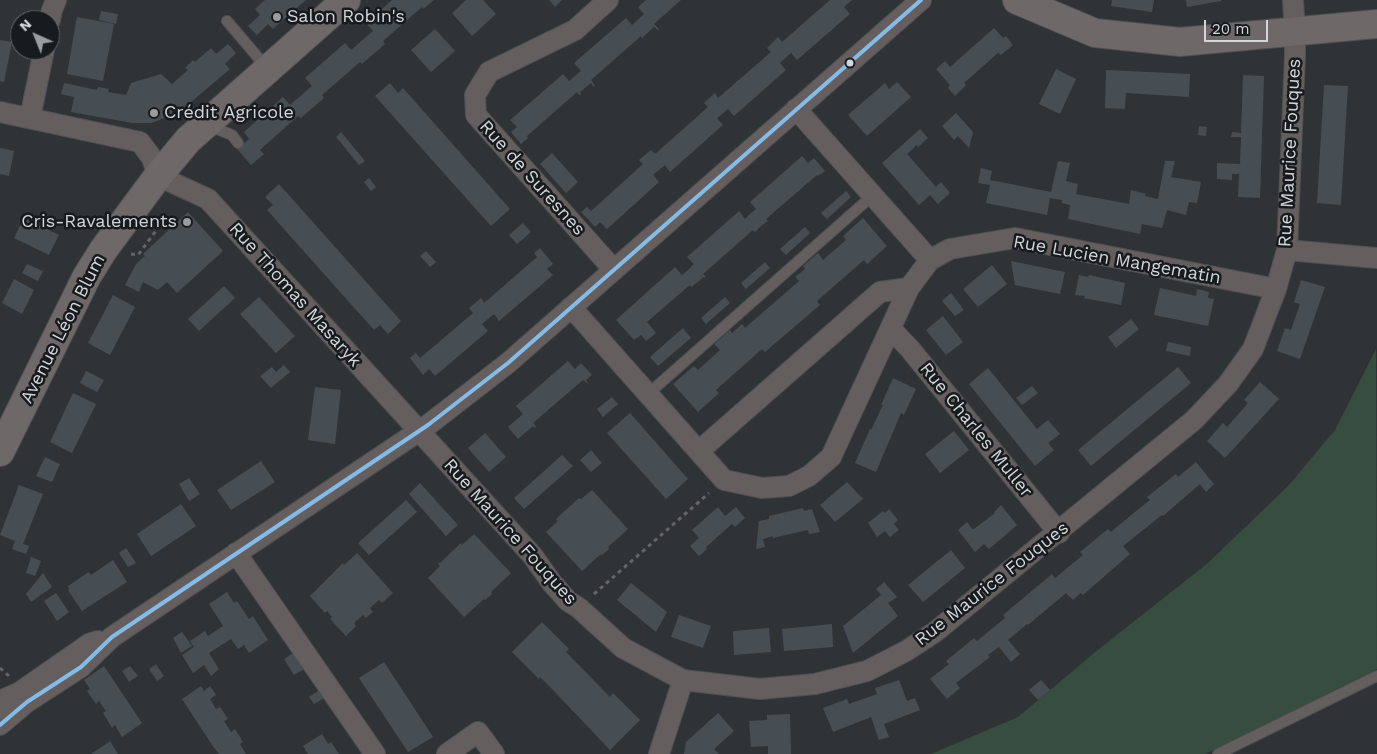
<!DOCTYPE html>
<html>
<head>
<meta charset="utf-8">
<style>
	body { margin:0 }
	#map { position:relative; width:1377px; height:754px; overflow:hidden; background:#303336; font-family:"Work Sans",sans-serif }
	canvas { display:block }
	.north { position:absolute; left:10px; top:10px; width:50px; height:50px; box-sizing:border-box; background:#181b1d; border:1px solid #626668; border-radius:50%; rotate:316deg; font-size:14px; font-weight:700; line-height:20px; text-align:center; color:#d2d6d9 }
	.north::after { content:''; display:block; margin:auto; width:18px; height:22px; background:#999da0; clip-path:polygon(50% 0,100% 100%,50% 72%,0 100%) }
	.scale { position:absolute; left:1204px; top:20px; width:64px; height:22px; box-sizing:border-box; border:2px solid #d2d6d9; border-top:0; padding-left:6px; font-size:15px; line-height:18px; white-space:nowrap; color:#d2d6d9; -webkit-text-stroke:4px #181b1d; paint-order:stroke }
</style>
</head>
<body>
<div id="map">
<canvas width="1377" height="754"></canvas>
<div class="north">N</div>
<div class="scale">20 m</div>
</div>
<script>
const c = document.querySelector('canvas').getContext('2d');
c.lineJoin = 'round';
function fill(path, color) { c.fillStyle = color; c.fill(path, 'evenodd'); }
const shape = rows => new Path2D(rows.map(r => 'M' + r).join(''));
function strokePath(path, color, width, dash) { c.strokeStyle = color; c.lineWidth = width; c.lineCap = dash ? 'butt' : 'round'; c.setLineDash(dash || []); c.stroke(path); }
function drawText(font, color, halo, rows, align = 'center') {
  c.font = font + ' "Work Sans",sans-serif'; c.lineWidth = 5; c.setLineDash([]); c.textBaseline = 'middle'; c.strokeStyle = halo; c.fillStyle = color; for (const [text, x, y, turn = 0] of rows) {
    c.save(); c.translate(x, y); c.rotate((+turn || 0) * Math.PI / 180); c.textAlign = isNaN(turn) ? turn : align; if (halo) c.strokeText(text, 0, 0); c.fillText(text, 0, 0); c.restore();
  }
}
fill(shape([
	[1376,349,1377,669,1205,754,931,754,1018,717,1099,649,1208,563,1289,485,1335,430]
]), '#364d40');
fill(shape([
	[265,0,306,0,273,29,268,24,257,35,248,26,260,15,255,9],
	[392,0,434,0,423,9,422,7,383,41,385,44,362,64,360,62,322,95,324,98,301,118,298,116,260,150,264,154,251,165,237,149,249,139,244,132,283,97,290,105,312,86,305,78,345,43,351,50,373,31,366,23],
	[466,0,483,0,496,14,472,36,452,13],
	[549,0,562,0,555,7],
	[646,0,681,0,654,24,659,29,658,30,654,27,643,37,643,39,641,36,591,80,595,86,594,87,591,83,580,92,581,94,579,95,577,92,527,136,528,138,521,144,511,132,517,127,510,120,563,74,569,81,581,71,574,63,626,18,632,25,644,14,638,7],
	[830,0,852,0,844,7,850,14,797,60,791,53,780,63,786,70,734,116,728,109,717,118,723,125,670,172,665,165,653,175,659,182,607,229,600,222,595,227,581,212,587,207,591,211,643,164,639,160,651,150,655,154,708,107,704,103,715,93,718,98,771,52,767,48,778,37,782,42],
	[1112,0,1154,0,1152,12,1111,6],
	[1186,0,1221,0,1221,1,1187,7],
	[101,11,118,14,116,24,99,20],
	[77,17,114,24,103,81,67,74],
	[994,28,1003,38,1006,36,1013,45,1001,55,998,53,964,83,966,85,955,96,948,88,950,85,936,69,945,61,950,67],
	[435,29,455,51,431,72,411,50],
	[0,40,12,42,4,82,0,81],
	[228,44,236,53,225,64,230,69,184,108,167,117,151,123,132,123,71,112,74,97,61,94,64,83,97,90,98,87,109,89,108,92,126,95,131,83,161,74,172,84,188,70,185,68,193,60,195,62,211,48,216,54],
	[1056,69,1076,79,1060,114,1039,104],
	[1106,70,1190,74,1189,97,1126,93,1125,109,1105,108],
	[1243,75,1264,76,1260,198,1238,197,1239,174,1232,174,1232,180,1217,179,1217,163,1240,164,1241,137,1231,137,1232,132,1241,133],
	[897,82,911,97,867,136,848,115,885,83,889,89],
	[390,83,398,93,403,88,510,209,491,226,375,96],
	[1324,85,1348,86,1341,205,1317,203],
	[956,113,973,132,969,148,958,136,954,140,942,126],
	[1199,126,1207,127,1206,136,1198,135],
	[920,129,928,138,918,147,917,145,907,154,936,187,941,182,950,193,938,204,930,195,919,205,882,163],
	[341,132,365,161,359,165,336,137],
	[0,148,14,151,9,176,0,174],
	[552,153,578,182,566,193,540,164],
	[802,156,808,163,814,158,825,171,818,176,817,175,766,219,768,221,761,226,755,232,753,230,703,274,706,277,705,278,704,277,691,287,690,285,647,322,656,333,646,341,641,335,634,340,616,320,675,267,682,275,688,270,694,264,687,257,739,211,745,219,750,214,756,209,750,202],
	[1058,161,1070,163,1066,181,1078,184,1076,194,1129,204,1131,190,1146,194,1145,196,1158,199,1165,161,1175,161,1171,177,1201,182,1197,203,1189,202,1186,215,1167,210,1162,228,1142,224,1140,234,1068,219,1070,205,1062,203,1062,200,1050,198,1047,215,986,203,990,185,978,183,981,168,992,171,990,180,1051,192],
	[369,178,376,187,371,191,364,182],
	[279,184,401,321,388,334,380,325,374,330,267,210,273,205,265,197],
	[846,191,851,197,827,219,821,213],
	[188,212,223,251,177,293,167,282,158,290,143,282,139,292,125,285,136,264,145,256,143,254],
	[24,218,59,235,49,255,14,238],
	[863,218,887,246,867,264,864,260,817,301,820,305,765,352,762,349,716,390,719,393,698,412,673,384,694,366,698,370,720,350,714,344,730,330,732,333,742,324,745,328,799,281,795,277,805,269,803,266,818,253,823,260,846,240,843,236],
	[523,223,531,232,517,244,509,235],
	[805,227,810,233,786,255,780,249],
	[540,248,553,264,547,269,553,275,499,321,494,314,482,324,488,331,435,376,429,369,423,375,410,358,416,353,420,358,446,336,473,313,469,308,481,298,484,303,537,257,534,253],
	[426,251,436,262,430,267,420,256],
	[1011,261,1065,272,1060,294,1015,285],
	[765,262,770,268,746,289,741,283],
	[27,264,43,271,38,281,22,273],
	[992,265,1007,284,978,307,963,289],
	[1079,275,1088,277,1089,275,1125,283,1121,305,1084,298,1085,296,1075,295],
	[14,279,34,290,22,314,2,303],
	[1301,280,1325,287,1300,359,1277,351,1285,328,1291,330,1300,304,1294,302],
	[224,286,235,298,199,331,188,319],
	[1160,288,1196,296,1197,289,1209,292,1208,298,1214,299,1208,326,1154,315],
	[951,293,964,310,955,316,942,301],
	[113,295,135,307,110,355,88,343],
	[259,297,295,336,276,353,240,314],
	[725,297,730,303,706,324,701,318],
	[943,316,963,342,946,355,926,330],
	[1131,319,1139,329,1116,348,1108,337],
	[683,328,691,338,658,366,650,357],
	[1168,342,1191,347,1190,356,1166,351],
	[568,361,575,369,581,363,592,375,586,380,589,385,583,380,533,423,536,427,535,428,533,426,518,439,508,427,523,414,516,406],
	[284,365,290,372,271,388,260,376,272,367,276,372],
	[1178,367,1191,383,1091,466,1078,450],
	[988,368,1037,429,1048,420,1060,434,1048,443,1054,450,1035,466,969,384],
	[86,371,104,380,97,392,80,383],
	[893,378,916,389,904,415,901,413,876,472,855,463,870,429,871,430,883,405,881,405],
	[1260,382,1279,399,1225,458,1207,441,1223,423,1227,427,1248,403,1244,400],
	[1032,386,1038,393,1022,405,1016,398],
	[315,387,341,390,335,444,308,440],
	[73,393,96,404,72,453,50,442],
	[612,397,618,404,603,417,597,409],
	[630,413,688,479,666,499,607,433],
	[954,431,969,450,940,473,925,454],
	[485,433,506,457,489,472,468,448],
	[591,450,602,463,591,472,580,460],
	[562,455,573,466,524,509,514,498],
	[45,457,60,464,52,482,36,476],
	[261,461,275,482,231,510,217,490],
	[1196,462,1214,484,1206,492,1200,484,1163,516,1162,515,1123,546,1130,554,1083,595,1081,593,1073,600,1066,593,1028,625,1027,624,1008,640,1020,654,1011,662,999,647,988,655,990,657,956,683,960,688,947,699,930,679,949,664,946,661,974,638,977,641,1005,618,1003,615,1052,574,1055,578,1083,555,1080,552,1108,529,1111,532,1130,516,1150,500,1147,497,1176,474,1178,477],
	[189,478,200,494,189,501,179,484],
	[847,482,863,499,835,522,820,505],
	[420,483,458,525,446,536,409,494],
	[19,485,43,494,23,544,29,546,26,554,12,549,15,541,0,535],
	[592,490,628,529,608,547,609,549,602,555,601,554,582,571,546,532,558,521,556,519,579,498,581,499],
	[406,500,417,512,369,555,358,543],
	[181,504,196,526,151,556,137,534],
	[1001,505,1017,525,989,549,984,544,975,552,958,530,967,522,972,529,974,529,995,513,994,512],
	[718,507,725,516,736,507,745,518,735,527,732,524,706,547,707,549,699,556,690,546,699,538,692,530],
	[803,508,804,511,812,509,820,532,809,534,808,530,773,538,773,536,763,539,765,547,756,549,759,521,769,519,769,516],
	[889,509,898,520,894,524,899,530,890,537,885,531,877,537,868,523,883,511,885,513],
	[474,534,511,573,491,592,492,594,485,600,484,599,464,617,428,578,440,566,438,564,441,562,461,543,462,545],
	[126,548,136,563,128,567,119,553],
	[951,550,965,568,923,602,908,585],
	[357,553,393,593,382,603,379,600,370,608,373,612,366,618,363,615,354,623,356,626,346,636,330,619,332,617,327,611,325,613,310,596,343,563,344,565],
	[31,557,41,561,35,576,26,573],
	[113,560,127,582,82,611,68,590,69,589,68,586,89,572,91,575],
	[43,573,52,587,31,602,26,594],
	[884,582,897,597,888,603,898,616,853,653,843,626,881,595,876,589],
	[631,583,667,612,656,632,617,600],
	[227,592,234,603,237,601,249,619,253,616,268,640,249,653,244,645,238,649,231,639,209,653,219,669,211,676,204,665,193,673,182,655,194,647,190,641,205,631,208,636,223,626,209,604],
	[56,593,69,612,57,621,44,601],
	[679,615,711,626,703,648,671,637],
	[542,622,569,649,566,652,610,697,613,693,640,720,610,750,552,689,540,677,539,679,512,652],
	[832,624,833,647,784,651,782,629],
	[769,628,771,652,734,655,733,631],
	[182,632,192,646,181,653,173,638],
	[297,651,308,667,294,675,284,659],
	[384,662,433,737,408,752,359,678],
	[156,664,164,676,157,681,149,669],
	[104,666,142,723,122,737,115,725,112,728,103,713,106,711,99,701,96,704,87,691,90,689,84,680],
	[130,666,138,676,129,682,122,671],
	[899,680,907,701,915,698,920,710,884,724,889,737,879,740,871,717,833,732,823,708,847,699,849,704,877,694,875,688],
	[1041,680,1050,690,1038,700,1029,690],
	[201,686,204,691,210,686,216,695,210,699,216,709,220,707,228,719,224,721,231,732,235,729,243,742,240,744,246,754,219,754,212,745,182,699],
	[321,689,326,697,314,704,309,697],
	[718,713,734,731,714,749,719,754,684,754,686,742],
	[790,714,791,754,768,754,768,746,751,747,749,721,767,720,767,715],
	[322,734,328,744,331,742,339,754,308,754,303,746],
	[110,741,118,754,91,754,103,746]
]), '#464e54');
const lane = shape([
	[227,21,267,68],
	[207,125,232,135,238,143],
	[648,394,872,196],
	[1218,754,1377,676]
]);
const street = shape([
	[608,0,575,30,489,72,475,95,476,115,614,270],
	[50,20,52,10,56,0],
	[796,109,930,260],
	[0,112,140,142,152,158,158,176,208,199,532,555,552,583,568,601,579,608,623,648,683,680,760,689,815,684,867,671,906,651,935,632,1194,420,1228,384,1253,349,1276,289,1287,250,1295,55,1295,32,1293,0],
	[30,118,44,50],
	[1287,250,1377,258],
	[571,307,724,480,762,488,789,486,809,476,831,457,909,288,930,260,950,249,1015,238,1276,289],
	[891,329,910,349,1059,533],
	[699,451,880,292,909,288],
	[236,553,375,754],
	[0,701,20,692,89,644,98,641],
	[0,725,27,702,81,667,112,637,428,425,508,363,921,0],
	[447,754,478,732,494,754],
	[659,754,683,680]
]);
const secondary = shape([
	[1017,0,1095,33,1180,42,1377,24],
	[0,452,87,276,104,249,158,176,188,140,346,0]
]);
strokePath(lane, '#4e5053', 12);
strokePath(street, '#4e5053', 22);
strokePath(secondary, '#4e5053', 30);
strokePath(shape([
	[131,254,138,255,158,228],
	[594,594,709,493],
	[0,668,9,676]
]), '#666465', 3, [4, 4]);
strokePath(lane, '#645e5f', 10);
strokePath(street, '#645e5f', 20);
strokePath(secondary, '#6f6868', 28);
strokePath(shape([
	[0,725,27,702,81,667,112,637,428,425,508,363,921,0]
]), '#85bce7', 4);
for (const [x, y, r, color] of [
	[277,17,5,"#999da0"],
	[850,63,4.5,"#d2d6d9"],
	[154,113,5,"#999da0"],
	[187,222,5,"#999da0"]
]) { const dot = new Path2D(); dot.arc(x, y, r, 0, 2 * Math.PI); c.fillStyle = color; c.fill(dot); strokePath(dot, '#181b1d', 2); }
drawText('18px', '#d2d6d9', '#181b1d', [
	["Salon Robin's",287,17],
	["Crédit Agricole",164,113],
	["Cris-Ravalements",177,222,"right"]
], 'left');
drawText('18px', '#d2d6d9', '#181b1d', [
	["Rue Maurice Fouques",1290,153,-87],
	["Rue de Suresnes",532,178,48],
	["Rue Lucien Mangematin",1117,260,10],
	["Rue Thomas Masaryk",295,295,48],
	["Avenue Léon Blum",63,329,-63],
	["Rue Charles Muller",976,430,51],
	["Rue Maurice Fouques",510,532,48],
	["Rue Maurice Fouques",992,584,-38]
]);
</script>
</body>
</html>
